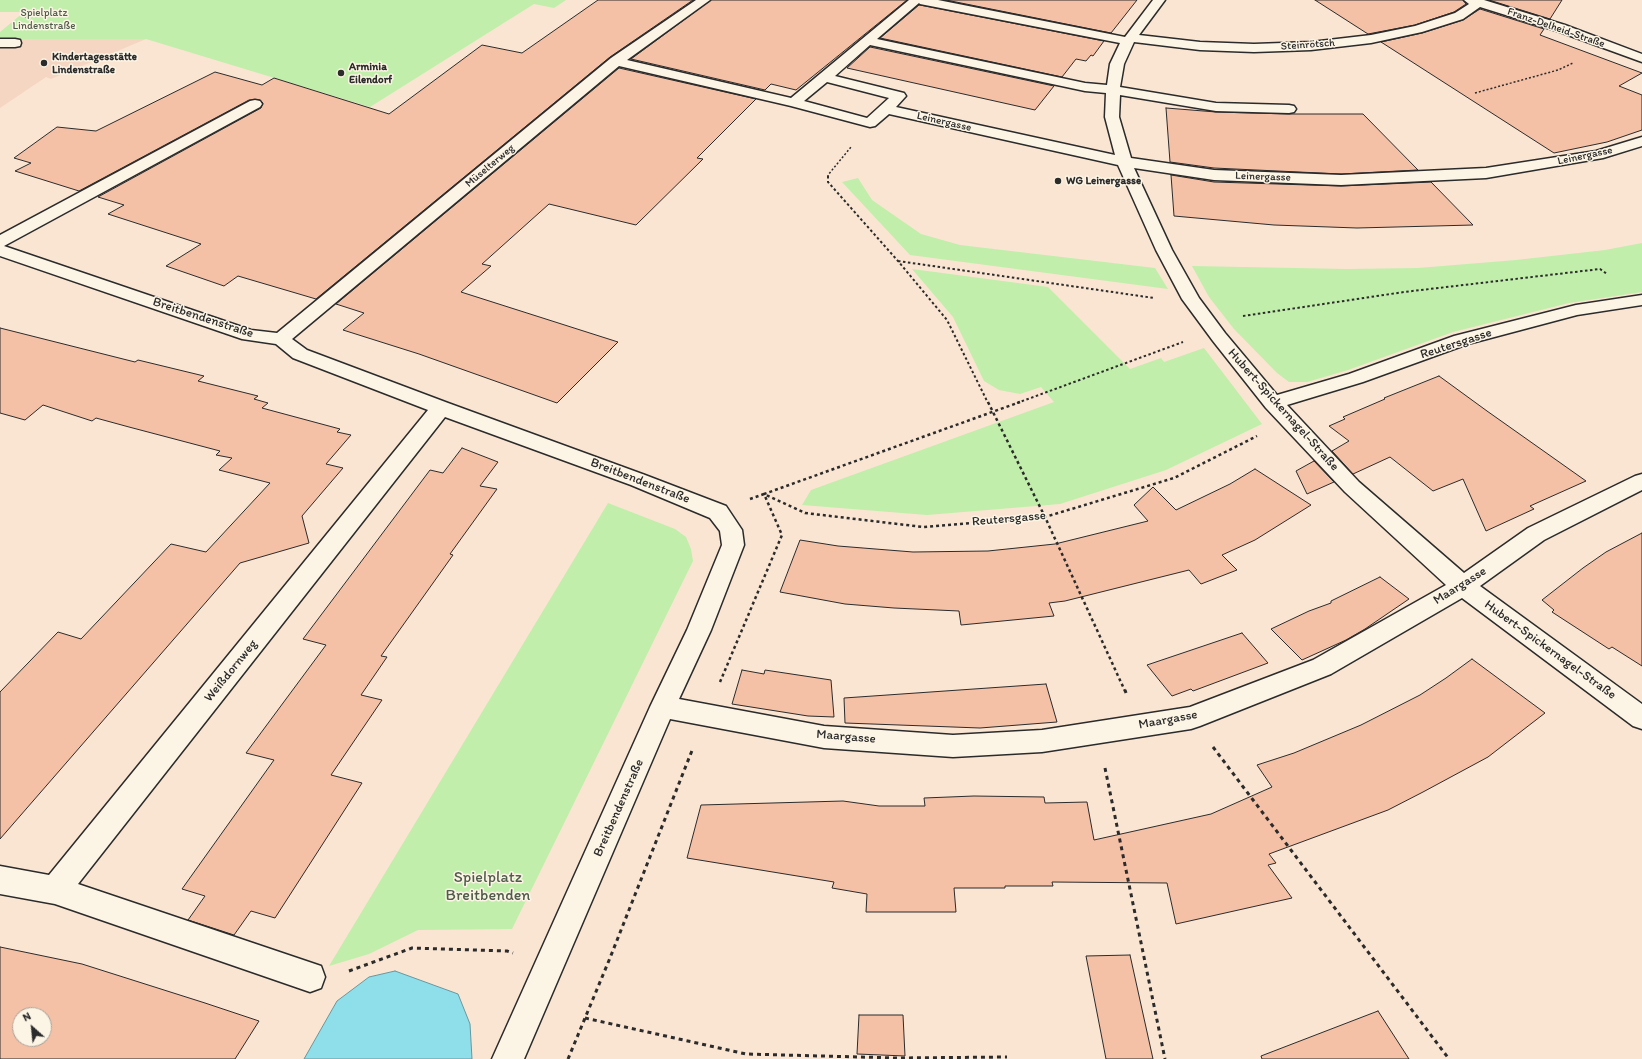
<!DOCTYPE html>
<html>
<head>
<meta charset="utf-8">
<style>
	body { margin:0 }
	#map { position:relative; width:1642px; height:1059px; overflow:hidden; background:#fae5d2; font-family:Itim,sans-serif }
	canvas { display:block }
	.north { position:absolute; left:12px; top:1007px; width:40px; height:40px; box-sizing:border-box; background:#fcf5e5; border:1px solid #a8a49b; border-radius:50%; rotate:333deg; font-size:11px; font-weight:700; line-height:16px; text-align:center; color:#2b2b2b }
	.north::after { content:''; display:block; margin:auto; width:14px; height:18px; background:#2b2b2b; clip-path:polygon(50% 0,100% 100%,50% 72%,0 100%) }
</style>
</head>
<body>
<div id="map">
<canvas width="1642" height="1059"></canvas>
<div class="north">N</div>
</div>
<script>
const c = document.querySelector('canvas').getContext('2d');
c.lineJoin = 'round';
function fill(path, color) { c.fillStyle = color; c.fill(path, 'evenodd'); }
const shape = rows => new Path2D(rows.map(r => 'M' + r).join(''));
function strokePath(path, color, width, dash) { c.strokeStyle = color; c.lineWidth = width; c.lineCap = dash ? 'butt' : 'round'; c.setLineDash(dash || []); c.stroke(path); }
function drawText(font, color, halo, rows, align = 'center') {
  c.font = font + ' Itim,sans-serif'; c.lineWidth = 3; c.setLineDash([]); c.textBaseline = 'middle'; c.strokeStyle = halo; c.fillStyle = color; for (const [text, x, y, turn = 0] of rows) {
    c.save(); c.translate(x, y); c.rotate((+turn || 0) * Math.PI / 180); c.textAlign = isNaN(turn) ? turn : align; if (halo) c.strokeText(text, 0, 0); c.fillText(text, 0, 0); c.restore();
  }
}
fill(shape([
	[0,39,146,39,51,79,46,77,0,108]
]), '#f4d6c2');
fill(shape([
	[0,0,566,0,554,8,534,4,370,107,146,39,0,39,0,32,24,12,0,12],
	[858,178,872,200,921,234,960,245,1155,268,1168,289,910,255,842,182],
	[1642,243,1642,292,1569,303,1453,332,1348,370,1307,382,1289,382,1277,373,1234,329,1209,297,1192,266,1347,269,1418,268,1516,260,1605,250],
	[912,269,1048,287,1130,369,1161,358,1164,362,1204,348,1262,424,1166,470,1060,504,927,515,802,505,811,490,1054,402,1041,387,1020,394,999,390,984,381,953,317],
	[608,503,675,529,686,537,691,549,693,561,512,929,418,930,369,954,329,966]
]), '#c1eeab');
const water = shape([
	[395,971,458,994,470,1024,472,1059,304,1059,337,1001,369,977,395,971]
]);
fill(water, '#8fdfeb');
strokePath(water, '#67979e', 1);
const building = shape([
	[598,0,693,0,610,57,316,299,238,276,224,286,166,266,201,244,108,214,124,205,98,197,261,108,263,103,260,100,249,100,79,191,15,171,31,163,14,158,57,127,96,131,215,72,262,85,274,78,389,114,482,45,522,53,598,0],
	[711,0,907,0,796,90,771,84,765,90,631,59,711,0],
	[946,0,1137,0,1111,33,946,0],
	[1315,0,1463,0,1466,4,1454,12,1415,25,1368,34,1315,0],
	[1489,0,1562,0,1550,19,1489,0],
	[919,5,920,5,1104,41,1093,56,1091,55,1086,61,1076,59,1062,77,880,38,919,5],
	[1480,9,1544,29,1540,35,1642,73,1619,86,1642,95,1642,130,1607,142,1554,153,1381,42,1422,33,1463,20,1480,9],
	[870,47,1054,86,1035,110,847,68,870,47],
	[619,68,756,99,697,158,703,159,636,225,549,204,482,264,491,266,461,292,618,342,557,403,419,354,343,330,364,313,336,304,619,68],
	[1166,108,1216,112,1289,114,1363,114,1418,170,1341,174,1214,168,1170,162,1166,108],
	[1171,175,1214,182,1341,186,1431,182,1473,225,1357,228,1274,225,1174,216,1171,175],
	[0,328,135,362,138,360,204,376,198,381,258,396,254,399,268,403,262,408,340,429,337,432,351,435,326,464,343,468,302,516,309,543,240,563,0,839,0,692,58,632,81,639,171,544,206,552,270,483,219,470,232,458,216,455,220,451,129,427,96,418,92,421,43,405,25,420,0,413,0,328],
	[1439,376,1487,411,1586,481,1530,506,1534,509,1486,531,1463,479,1433,491,1390,457,1353,474,1332,451,1349,441,1329,426,1345,419,1343,417,1385,399,1384,398,1439,376],
	[462,448,498,462,480,486,497,489,450,554,453,555,381,656,387,657,361,695,382,700,331,775,362,783,275,918,251,911,234,935,188,920,205,896,182,889,274,760,246,753,326,645,303,639,430,470,443,473,462,448],
	[1314,461,1334,482,1307,494,1296,471,1314,461],
	[1255,469,1311,505,1255,540,1222,555,1237,570,1201,584,1189,570,1065,601,1049,603,1054,616,961,625,959,611,894,608,845,604,780,592,800,540,838,546,913,552,988,551,1055,544,1148,521,1134,505,1153,487,1176,510,1230,484,1255,469],
	[1642,533,1642,666,1612,647,1609,649,1552,612,1554,610,1542,600,1583,568,1606,552,1642,533],
	[1380,577,1409,599,1365,629,1346,640,1302,660,1271,629,1309,611,1331,603,1331,601,1380,577],
	[1242,633,1268,663,1193,691,1191,689,1172,696,1147,665,1242,633],
	[1472,659,1545,713,1488,757,1423,792,1388,810,1269,854,1276,863,1268,865,1292,898,1176,924,1167,883,1052,882,1053,886,1005,886,1005,888,954,888,956,912,866,912,867,894,832,888,834,882,687,858,701,805,843,801,879,806,925,806,924,798,974,796,1044,797,1045,803,1087,802,1094,840,1211,814,1272,787,1257,765,1294,753,1361,725,1420,695,1446,678,1472,659],
	[742,670,764,674,765,670,831,680,834,717,808,716,732,704,742,670],
	[1046,684,1057,722,980,728,845,723,844,698,1046,684],
	[0,947,82,964,205,1003,259,1021,235,1059,0,1059,0,947],
	[20,1015,44,1015,44,1039,20,1039,20,1015],
	[1130,955,1153,1059,1106,1059,1086,956,1130,955],
	[1378,1011,1409,1059,1262,1059,1261,1056,1378,1011],
	[859,1015,903,1015,905,1056,857,1054,859,1015]
]);
fill(building, '#f4c0a6');
strokePath(building, '#2b2b2b', 1);
const minor = shape([
	[696,0,710,0,627,60,791,98,909,0,938,0,1125,37,1153,0,1165,0,1139,35,1200,42,1254,44,1311,42,1371,35,1415,26,1455,13,1469,4,1464,0,1484,0,1565,25,1642,54,1642,62,1557,31,1480,7,1463,19,1422,32,1371,43,1311,50,1254,52,1200,50,1134,42,1124,64,1120,87,1216,103,1289,105,1294,106,1296,109,1294,112,1289,113,1216,111,1120,95,1119,117,1131,158,1214,170,1341,175,1486,168,1596,151,1642,137,1642,146,1603,158,1486,178,1341,185,1214,180,1134,168,1172,250,1199,298,1225,333,1277,395,1349,374,1454,336,1576,305,1642,295,1642,305,1577,315,1468,344,1363,382,1287,405,1359,482,1464,573,1528,528,1635,476,1642,474,1642,490,1544,540,1480,586,1642,704,1642,729,1633,726,1462,598,1331,674,1200,726,1191,729,1042,752,953,757,824,748,670,719,524,1059,492,1059,650,707,687,630,722,545,720,531,710,518,631,485,445,417,78,884,321,966,325,977,321,988,310,992,55,904,0,894,0,866,49,875,428,410,293,358,276,344,242,339,0,256,0,235,250,101,255,100,260,101,262,104,260,107,4,246,251,330,277,333,611,58,696,0],
	[919,3,920,4,1120,43,1110,64,1107,85,1085,83,877,39,919,3],
	[870,45,1085,91,1106,93,1105,117,1115,155,896,107,906,96,904,93,835,76,870,45],
	[619,66,791,106,870,127,875,126,889,114,1118,165,1156,250,1182,299,1213,341,1266,408,1345,492,1446,585,1313,660,1190,707,1042,730,953,735,824,726,679,699,711,630,744,545,742,530,726,506,645,475,448,403,307,350,292,339,619,66],
	[827,82,889,98,867,118,804,101,827,82],
	[0,39,15,39,20,40,21,43,20,46,15,47,0,47,0,39]
]);
strokePath(minor, '#2b2b2b', 3);
strokePath(shape([
	[25,17,30,13],
	[1475,93,1558,70,1573,63],
	[828,177,828,175,851,147]
]), '#2b2b2b', 1.5, [2, 2]);
strokePath(shape([
	[828,176,828,182,898,261,947,320,988,403],
	[898,261,1154,298],
	[1243,316,1404,292,1600,269,1607,274],
	[1017,403,1183,342]
]), '#2b2b2b', 2, [2.5, 2.5]);
strokePath(shape([
	[988,402,1045,517,1125,691],
	[750,499,764,494,805,513,923,527,1045,517,1174,478,1257,436],
	[720,682,782,535,764,494,1020,402]
]), '#2b2b2b', 2.5, [3, 3]);
strokePath(shape([
	[1125,690,1126,693],
	[1213,747,1449,1059],
	[1105,768,1165,1059],
	[349,971,412,948,507,951,513,953],
	[585,1018,746,1054,897,1058,1007,1057],
	[568,1059,610,958,693,748]
]), '#2b2b2b', 3, [4, 4]);
fill(minor, '#fcf5e5');
for (const [x, y, r, color] of [
	[44,63,4,"#2b2b2b"],
	[341,73,4,"#2b2b2b"],
	[1058,181,4,"#2b2b2b"]
]) { const dot = new Path2D(); dot.arc(x, y, r, 0, 2 * Math.PI); c.fillStyle = color; c.fill(dot); strokePath(dot, '#fcf5e5', 1.5); }
drawText('11px', '#505c4b', '#fcf5e5', [
	["Spielplatz",44,13],
	["Lindenstraße",44,26]
]);
drawText('11px', '#2b2b2b', '#fcf5e5', [
	["Franz-Delheid-Straße",1556,28,19],
	["Steinrötsch",1308,45,-4],
	["Leinergasse",944,122,13],
	["Leinergasse",1585,156,-12],
	["Müselterweg",490,166,-40],
	["Leinergasse",1263,177,2]
]);
drawText('bold 11px', '#2b2b2b', '#fcf5e5', [
	["Kindertagesstätte",52,57],
	["Lindenstraße",52,70],
	["Arminia",349,67],
	["Eilendorf",349,80],
	["WG Leinergasse",1066,181]
], 'left');
drawText('13px', '#2b2b2b', '#fcf5e5', [
	["Breitbendenstraße",203,318,18],
	["Reutersgasse",1456,344,-18],
	["Hubert-Spickernagel-Straße",1283,410,48],
	["Breitbendenstraße",640,481,21],
	["Reutersgasse",1009,519,-5],
	["Maargasse",1460,586,-32],
	["Hubert-Spickernagel-Straße",1550,650,36],
	["Weißdornweg",231,671,-51],
	["Maargasse",1168,720,-10],
	["Maargasse",846,737,5],
	["Breitbendenstraße",619,808,-66]
]);
drawText('16px', '#505c4b', '#fcf5e5', [
	["Spielplatz",488,878],
	["Breitbenden",488,896]
]);
</script>
</body>
</html>
